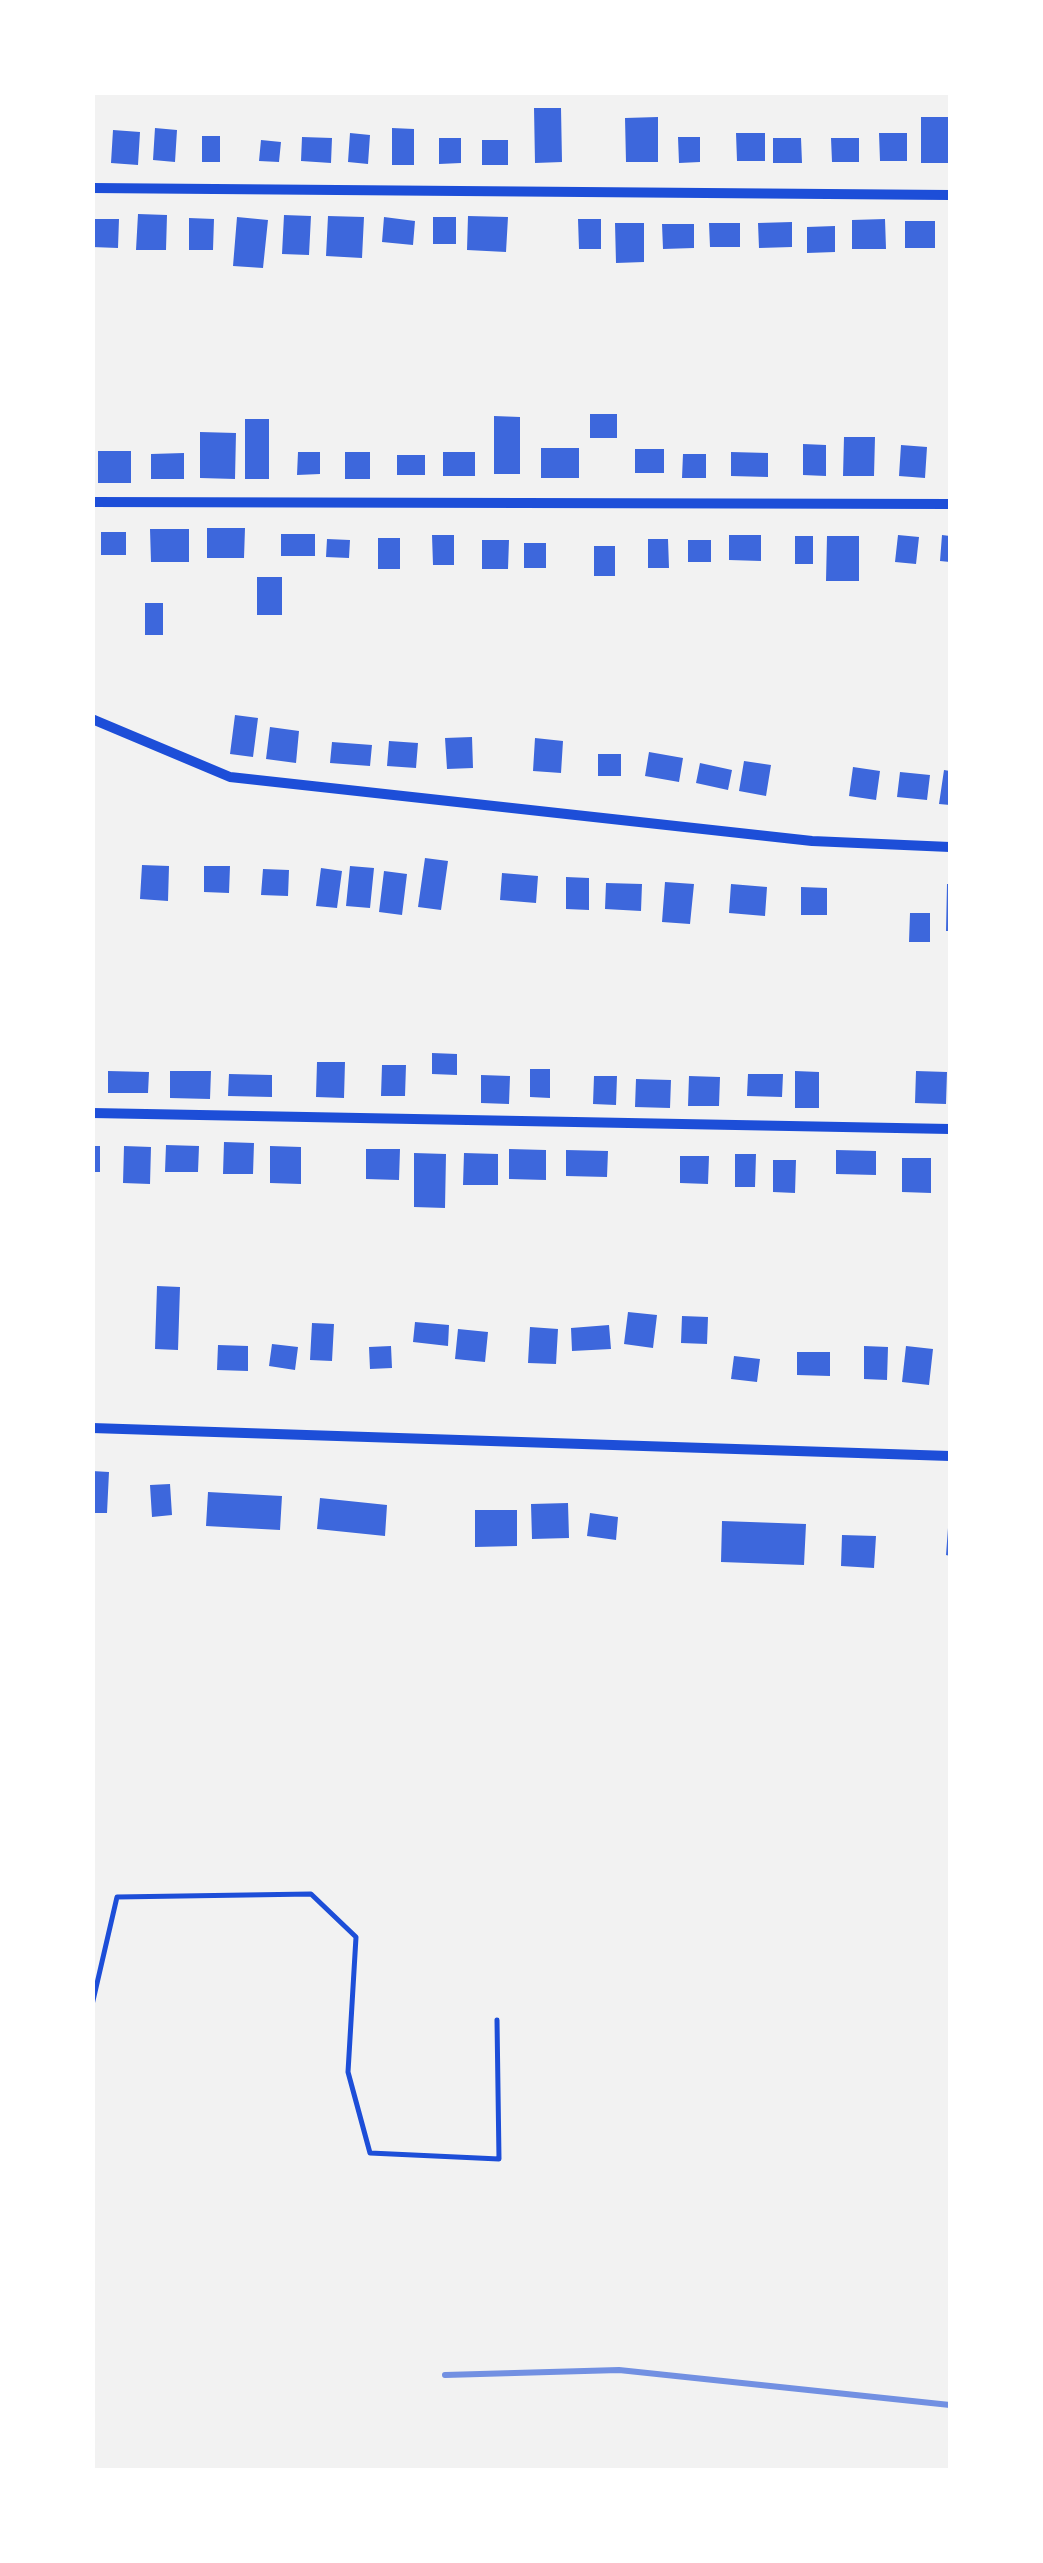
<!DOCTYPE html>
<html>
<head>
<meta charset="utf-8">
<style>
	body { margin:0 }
	#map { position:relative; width:1043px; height:2563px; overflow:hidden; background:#f2f2f2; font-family:"Source Serif 4",serif }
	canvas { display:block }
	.frame { position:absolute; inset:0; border:95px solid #fff; pointer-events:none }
</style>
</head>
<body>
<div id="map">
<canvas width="1043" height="2563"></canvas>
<div class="frame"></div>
</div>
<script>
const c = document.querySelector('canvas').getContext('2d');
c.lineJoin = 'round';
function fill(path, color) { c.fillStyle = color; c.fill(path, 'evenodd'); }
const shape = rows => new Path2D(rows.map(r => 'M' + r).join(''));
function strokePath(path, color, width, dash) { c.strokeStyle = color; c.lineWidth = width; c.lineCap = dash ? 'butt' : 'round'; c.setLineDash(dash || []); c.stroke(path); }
fill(shape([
	[534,108,561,108,562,162,535,163],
	[658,117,658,162,626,162,625,118],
	[921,117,948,117,949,163,921,163],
	[155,128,177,130,175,162,153,160],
	[392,128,414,129,414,165,392,165],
	[113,130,140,132,138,165,111,163],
	[350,133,370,135,368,164,348,162],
	[736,133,765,133,765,161,737,161],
	[879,133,907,133,907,161,880,161],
	[202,136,220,136,220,162,202,162],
	[302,137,332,138,331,163,301,161],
	[678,137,700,137,700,162,679,163],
	[439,138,461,138,461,163,439,164],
	[773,138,801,138,802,163,773,163],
	[831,138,859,138,859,162,832,162],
	[261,140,281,142,279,162,259,161],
	[482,140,508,140,508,165,482,165],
	[138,214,167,215,166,250,136,250],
	[284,215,311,216,309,255,282,254],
	[328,216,364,217,362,258,326,256],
	[468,216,508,217,506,252,467,250],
	[237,217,268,220,263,268,233,266],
	[384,217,415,221,413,245,382,242],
	[433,217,456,217,456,244,433,244],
	[189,218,214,219,213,250,189,250],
	[92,219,119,219,118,248,92,247],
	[578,219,601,219,601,249,579,249],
	[885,219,886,249,852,249,852,220],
	[905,221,935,221,935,248,905,248],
	[792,222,792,247,759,248,758,223],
	[615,223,644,223,644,262,616,263],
	[709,223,740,223,740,247,710,247],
	[662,224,694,224,694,248,663,249],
	[835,226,835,252,807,253,807,227],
	[590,414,617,414,617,438,590,438],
	[494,416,520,417,520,474,494,474],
	[245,419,269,419,269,479,245,479],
	[200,432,236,433,235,479,200,478],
	[844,437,875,437,874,476,843,476],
	[803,444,826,445,826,476,803,475],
	[901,445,927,447,925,478,899,476],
	[541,448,579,448,579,478,541,478],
	[635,449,664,449,664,473,635,473],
	[98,451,131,451,131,483,98,483],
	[298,452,320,452,320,474,297,475],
	[345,452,370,452,370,479,345,479],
	[443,452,475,452,475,476,443,476],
	[731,452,768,453,768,477,731,476],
	[184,453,184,479,151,479,151,454],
	[683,454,706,454,706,478,682,478],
	[397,455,425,455,425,475,397,475],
	[207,528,245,528,244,558,207,558],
	[150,529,189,529,189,562,151,562],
	[101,532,126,532,126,555,101,555],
	[281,534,315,534,315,556,281,556],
	[432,535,454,535,454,565,433,565],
	[729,535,761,535,761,561,729,560],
	[898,535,919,537,916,564,895,562],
	[942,535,950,536,950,562,940,561],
	[795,536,813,536,813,564,795,564],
	[827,536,859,536,859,581,826,581],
	[378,538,400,538,400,569,378,569],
	[327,539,350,540,349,558,326,557],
	[648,539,668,539,669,568,648,568],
	[482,540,509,540,508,569,482,569],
	[688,540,711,540,711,562,688,562],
	[524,543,546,543,546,568,524,568],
	[594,546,615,546,615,576,594,576],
	[257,577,282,577,282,615,257,615],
	[145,603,163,603,163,635,145,635],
	[235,715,258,718,253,757,230,754],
	[270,727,299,731,296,763,266,759],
	[472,737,473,768,447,769,445,738],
	[535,738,563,741,561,773,533,771],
	[389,741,418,743,416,768,387,766],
	[332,742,372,745,370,766,330,763],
	[649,752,683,758,679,782,645,776],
	[598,754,621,754,621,776,598,776],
	[744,761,771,765,766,796,739,791],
	[700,763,732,770,728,790,696,783],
	[853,767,880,771,876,800,849,796],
	[944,770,950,771,950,805,939,804],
	[900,772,930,775,927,800,897,797],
	[425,858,448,861,441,910,418,907],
	[142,865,169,866,168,901,140,899],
	[204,866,230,866,229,893,204,892],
	[350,866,374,868,370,908,346,906],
	[321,868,342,871,337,908,316,906],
	[263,869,289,870,288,896,261,895],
	[384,871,407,874,402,915,379,912],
	[502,873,538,876,536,903,500,900],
	[566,877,589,878,589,910,566,909],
	[665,882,694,884,690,924,662,922],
	[606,883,642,884,641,911,605,909],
	[731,884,767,887,765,916,729,913],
	[947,884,950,884,950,931,946,931],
	[801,887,827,888,827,915,801,915],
	[910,913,930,913,930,942,909,942],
	[432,1053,457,1054,457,1075,432,1074],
	[317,1062,345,1062,344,1098,316,1097],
	[382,1065,406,1065,405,1096,381,1096],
	[530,1069,550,1069,550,1098,530,1097],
	[108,1071,149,1072,148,1093,108,1093],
	[170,1071,211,1071,210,1099,170,1098],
	[795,1071,819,1072,819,1108,795,1108],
	[916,1071,947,1072,946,1104,915,1103],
	[229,1074,272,1075,272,1097,228,1096],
	[748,1074,783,1074,782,1097,747,1096],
	[481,1075,510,1076,509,1104,481,1103],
	[594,1076,617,1076,616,1105,593,1104],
	[689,1076,720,1077,719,1106,688,1106],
	[636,1079,671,1080,670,1108,635,1107],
	[224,1142,254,1143,253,1174,223,1174],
	[166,1145,199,1146,198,1172,165,1172],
	[92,1146,100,1146,100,1172,92,1172],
	[124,1146,151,1147,150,1184,123,1183],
	[270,1146,301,1147,301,1184,270,1183],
	[366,1149,400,1149,399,1180,366,1179],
	[509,1149,546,1150,546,1180,509,1179],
	[566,1150,608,1151,607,1177,566,1176],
	[836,1150,876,1151,876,1175,836,1174],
	[414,1153,446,1154,445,1208,414,1207],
	[464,1153,498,1154,498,1185,463,1185],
	[735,1154,756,1154,755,1187,735,1187],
	[680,1156,709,1156,708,1184,680,1183],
	[902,1158,931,1158,931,1193,902,1192],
	[773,1160,796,1160,795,1193,773,1192],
	[157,1286,180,1287,178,1350,155,1349],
	[628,1312,657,1315,653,1348,624,1344],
	[682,1316,708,1317,707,1344,681,1343],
	[415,1322,449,1325,448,1346,413,1342],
	[312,1323,334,1324,332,1361,310,1360],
	[609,1325,611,1349,572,1351,571,1328],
	[530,1327,558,1329,556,1364,528,1363],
	[458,1329,488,1332,485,1362,455,1359],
	[272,1344,298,1347,295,1370,269,1366],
	[218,1345,248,1346,248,1371,217,1370],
	[391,1346,392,1368,370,1369,369,1347],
	[864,1346,888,1347,887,1380,864,1379],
	[906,1346,933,1349,929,1385,902,1382],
	[797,1352,830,1352,830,1376,797,1375],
	[734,1356,760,1359,757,1382,731,1379],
	[92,1471,109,1472,107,1513,92,1513],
	[170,1484,172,1515,152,1517,150,1485],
	[208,1492,282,1496,280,1530,206,1526],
	[320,1498,387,1505,385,1536,317,1529],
	[568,1503,569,1538,532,1539,531,1504],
	[475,1510,517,1510,517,1546,475,1547],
	[590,1513,618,1517,616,1540,587,1536],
	[722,1521,806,1524,804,1565,721,1562],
	[948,1528,950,1528,950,1556,946,1555],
	[842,1535,876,1536,874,1568,841,1566]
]), '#3d67dc');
strokePath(shape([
	[92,2005,117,1897,311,1894,356,1937,348,2072,370,2153,499,2159,497,2020]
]), '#1d4ed8', 5);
strokePath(shape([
	[92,188,950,195],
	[92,502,950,504],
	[92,719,230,777,812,841,950,847],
	[92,1113,950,1129],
	[92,1428,950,1456]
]), '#1d4ed8', 10);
strokePath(shape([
	[445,2375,619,2370,950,2405]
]), '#7290e2', 6);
</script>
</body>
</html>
